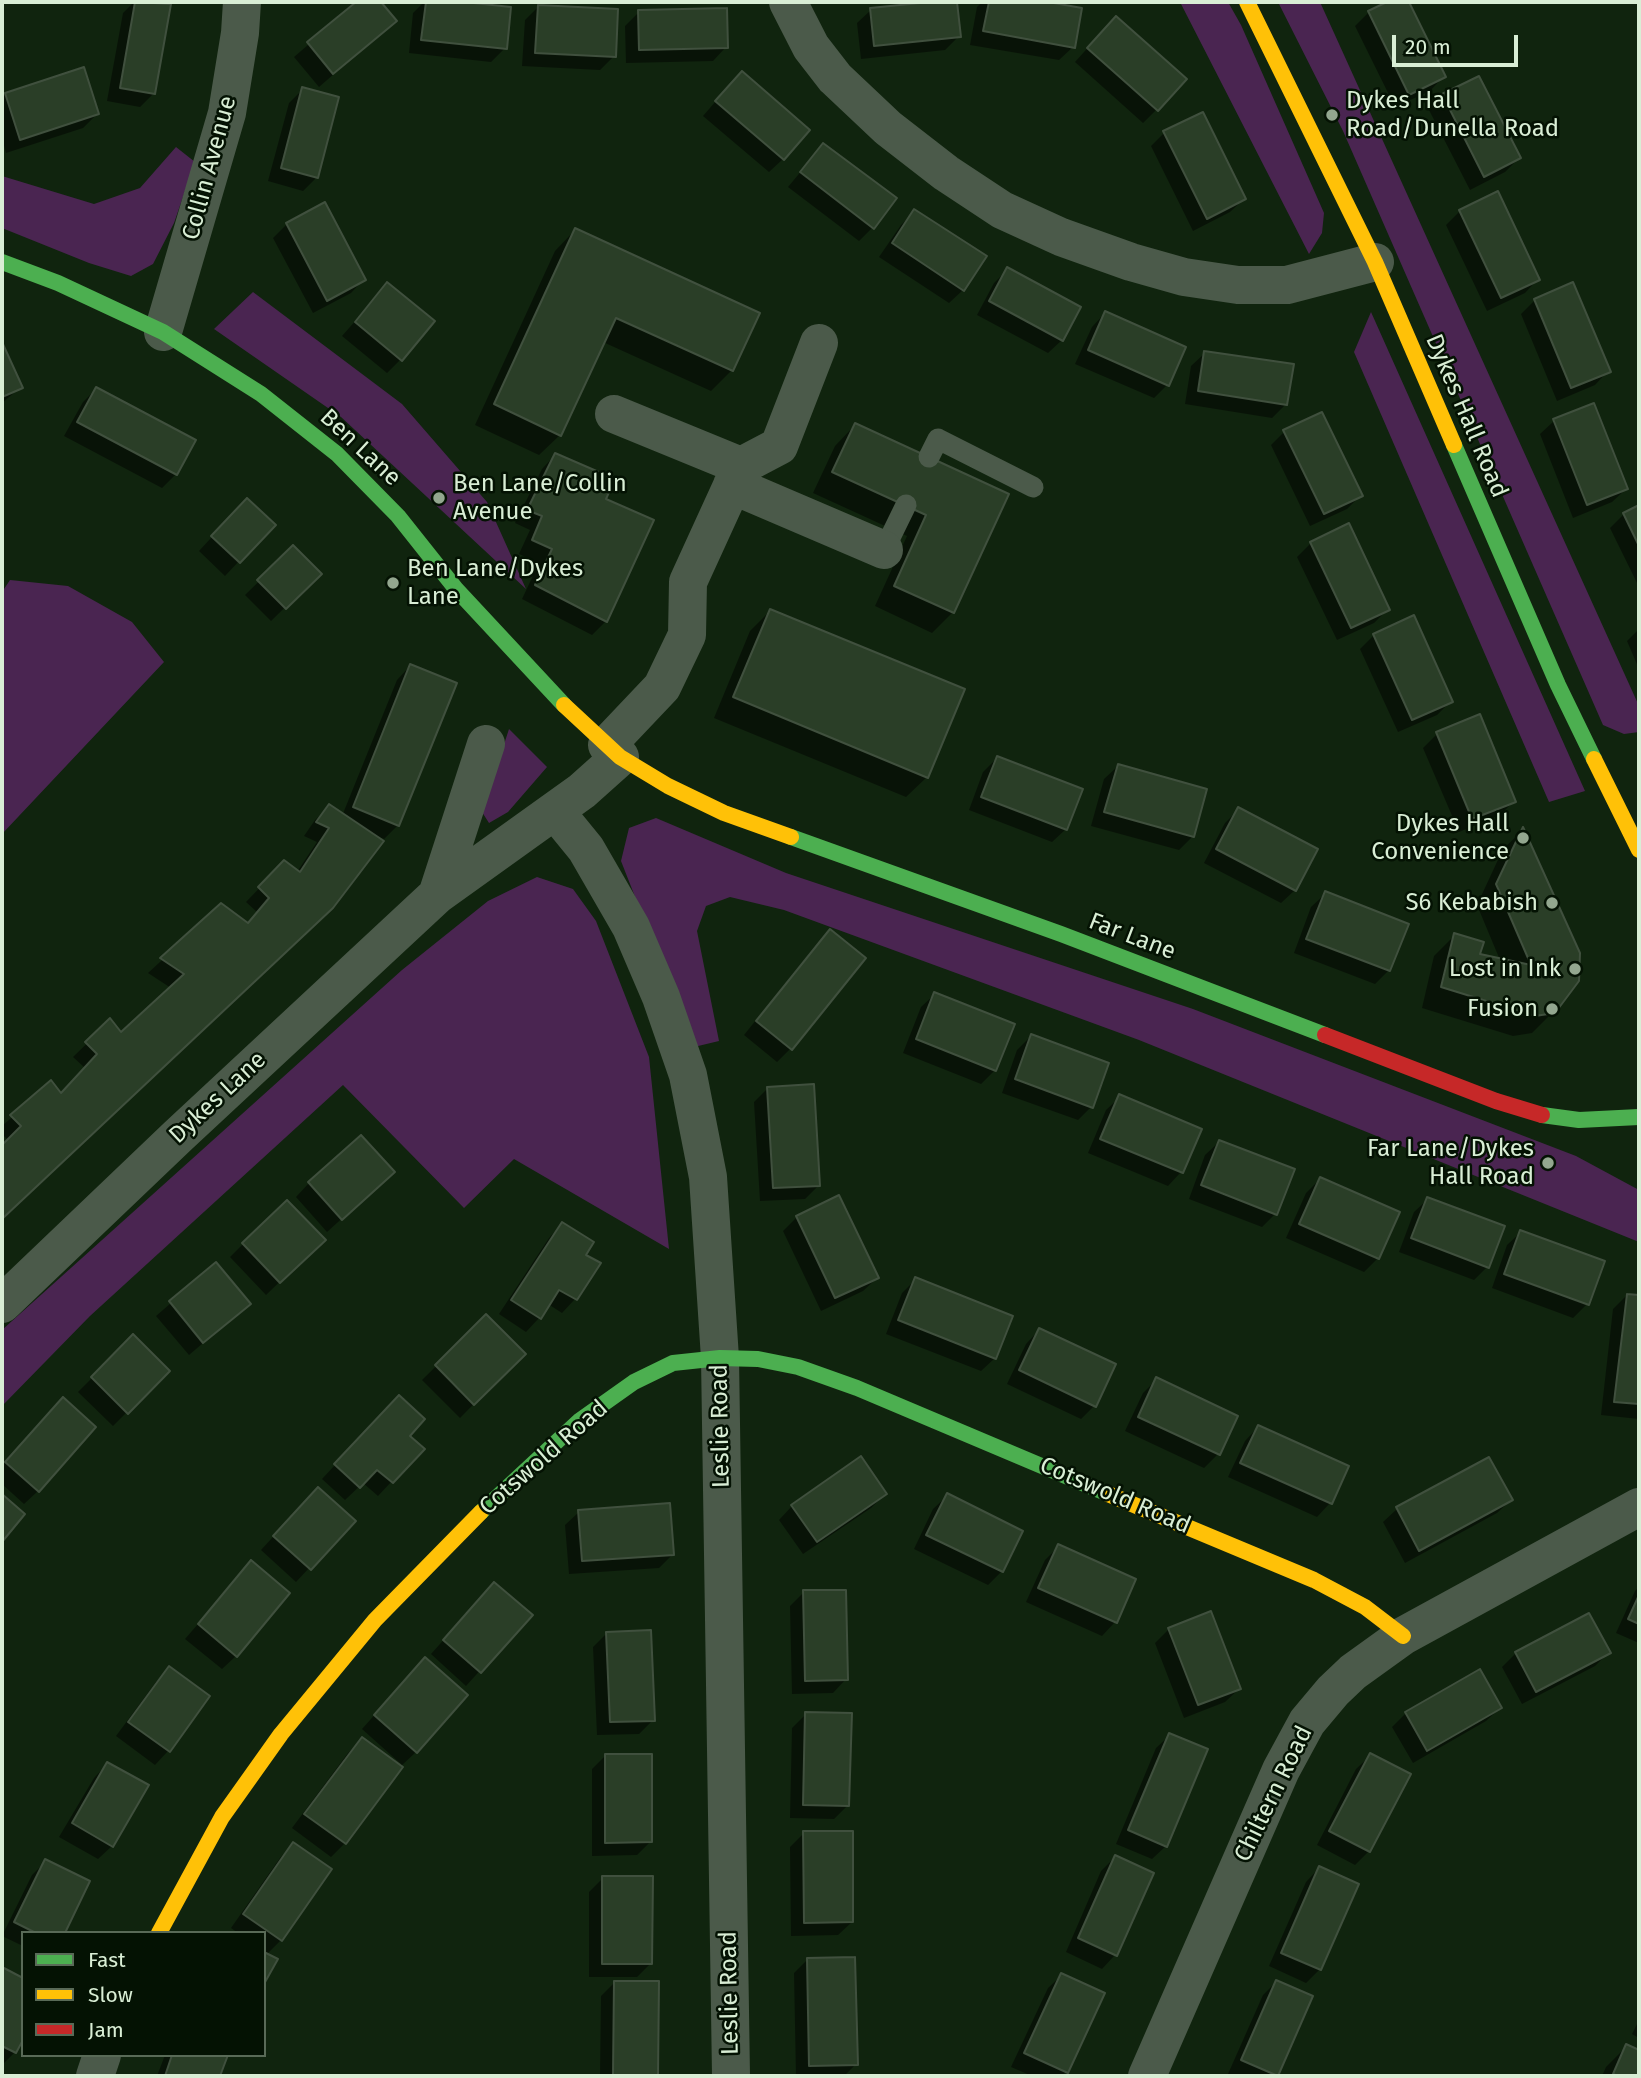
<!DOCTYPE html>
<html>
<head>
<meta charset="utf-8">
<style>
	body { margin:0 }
	#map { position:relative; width:1641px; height:2078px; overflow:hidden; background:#10240e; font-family:"Fira Sans",sans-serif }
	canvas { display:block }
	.frame { position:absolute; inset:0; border:4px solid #d9eed5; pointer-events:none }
	.legend { position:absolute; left:21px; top:1931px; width:245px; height:126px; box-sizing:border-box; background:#041203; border:2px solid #596a57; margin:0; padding:9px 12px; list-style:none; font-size:21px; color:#d9eed5 }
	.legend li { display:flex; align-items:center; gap:14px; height:35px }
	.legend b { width:35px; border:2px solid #596a57 }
	.scale { position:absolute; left:1392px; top:35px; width:126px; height:32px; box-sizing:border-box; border:4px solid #d9eed5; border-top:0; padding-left:9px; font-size:21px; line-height:24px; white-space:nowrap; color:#d9eed5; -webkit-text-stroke:5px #041203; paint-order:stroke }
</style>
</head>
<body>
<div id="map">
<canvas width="1641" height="2078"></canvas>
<div class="frame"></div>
<ul class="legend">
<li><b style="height:9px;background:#4caf50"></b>Fast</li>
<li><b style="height:9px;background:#ffc107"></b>Slow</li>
<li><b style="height:9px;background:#c62828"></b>Jam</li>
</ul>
<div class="scale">20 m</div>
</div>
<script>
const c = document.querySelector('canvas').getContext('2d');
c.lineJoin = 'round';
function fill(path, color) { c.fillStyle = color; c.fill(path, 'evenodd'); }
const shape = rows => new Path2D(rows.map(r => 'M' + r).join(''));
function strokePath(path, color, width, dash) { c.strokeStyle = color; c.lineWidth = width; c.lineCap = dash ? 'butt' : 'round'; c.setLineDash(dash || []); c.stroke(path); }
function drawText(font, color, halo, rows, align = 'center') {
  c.font = font + ' "Fira Sans",sans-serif'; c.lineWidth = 5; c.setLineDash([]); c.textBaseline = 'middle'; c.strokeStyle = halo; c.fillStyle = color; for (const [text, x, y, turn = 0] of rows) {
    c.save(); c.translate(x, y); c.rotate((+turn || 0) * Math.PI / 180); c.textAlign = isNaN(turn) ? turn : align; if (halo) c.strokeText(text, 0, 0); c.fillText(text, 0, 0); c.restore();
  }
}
fill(shape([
	[1180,2,1228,2,1241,25,1324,213,1322,233,1309,254],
	[1278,2,1320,2,1639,706,1639,732,1624,734,1603,725,1343,131],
	[176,147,195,162,174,223,153,264,131,276,89,263,2,228,2,176,94,204,140,188],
	[253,292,402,404,487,502,526,589,341,417,214,329],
	[1371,312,1585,791,1549,802,1354,352],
	[10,580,68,586,132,622,164,662,2,834,2,592],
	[509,729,547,767,508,812,489,823,482,812],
	[656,818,786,873,1193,1009,1576,1156,1639,1190,1639,1242,1139,1040,784,910,730,897,706,906,697,931,719,1041,694,1047,621,861,629,828],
	[537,877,573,889,596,921,649,1057,669,1249,514,1159,464,1208,343,1085,90,1316,2,1406,2,1330,402,970,488,901]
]), '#4a2551');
fill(shape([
	[134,2,169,6,154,93,140,107,107,101,123,13],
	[358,2,379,2,395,21,319,87,294,57],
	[424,2,448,2,509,8,505,48,491,62,409,53,413,13],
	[955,2,959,36,945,50,861,59,857,23,871,10],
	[982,2,1039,2,1080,9,1073,47,1059,60,970,45,977,7],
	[1391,2,1407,2,1443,77,1430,91,1395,107,1355,26,1369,12],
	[539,6,614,56,600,70,522,66,525,20],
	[639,12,726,47,713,61,626,63,625,26],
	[1102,32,1157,109,1143,123,1075,62],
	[1478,78,1519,158,1505,172,1470,190,1429,110,1443,96],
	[728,87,783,159,769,172,703,116],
	[303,89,317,177,303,191,268,181,289,103],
	[6,94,97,114,83,128,6,153,2,138,2,99],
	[1164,133,1244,199,1230,212,1193,231,1151,146],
	[823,145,873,227,859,241,788,187],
	[915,211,963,290,949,303,879,257,901,225],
	[1460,211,1538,279,1525,293,1487,311,1446,225],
	[287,224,364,279,351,293,313,313,273,238],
	[575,230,732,370,711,391,603,342,560,435,539,455,475,425,555,251],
	[1008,269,1062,340,1048,353,977,315,994,283],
	[387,285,401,359,387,373,342,336],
	[1535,300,1608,371,1595,385,1557,401,1521,314],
	[1105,313,1167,385,1154,398,1075,364,1092,327],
	[2,346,21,387,2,403],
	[1205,353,1286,404,1272,418,1185,404,1191,366],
	[96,389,176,474,162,488,64,436,83,402],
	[1554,421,1626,489,1612,502,1573,518,1540,434],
	[855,425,1007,495,953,612,932,633,875,606,907,536,813,493,835,446],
	[1284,432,1361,495,1347,509,1310,526,1271,445],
	[555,455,604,500,606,621,592,635,522,599,539,563,519,554,530,530,515,523,542,469],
	[1639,507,1639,587,1610,528,1624,514],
	[233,514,273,525,225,576,199,551],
	[1311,543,1388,609,1374,623,1337,640,1297,557],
	[293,548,319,574,271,621,245,595],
	[770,611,927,777,906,797,714,718,750,631],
	[1639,629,1639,669,1627,641],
	[1374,635,1451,701,1437,715,1398,732,1360,649],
	[410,666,398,825,384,839,374,835,317,921,2,1219,2,1147,8,1140,2,1134,2,1126,51,1083,61,1095,85,1068,73,1057,110,1021,121,1034,171,988,148,973,221,906,247,924,257,912,246,902,271,876,297,872,317,842,304,836,315,820,329,807,342,816,397,680],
	[1437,734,1514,801,1500,815,1459,832,1423,748],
	[997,758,1066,829,1052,842,969,810,983,772],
	[1118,766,1205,790,1192,837,1179,850,1091,826,1104,779],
	[1239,809,1295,890,1281,903,1204,863,1225,823],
	[1523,830,1553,1012,1532,1033,1513,1036,1422,1008,1434,956,1455,935,1477,956,1500,960,1477,905,1503,849],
	[1325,894,1389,970,1375,984,1294,953,1311,907],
	[830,931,791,1048,777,1062,744,1035,816,945],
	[935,994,995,1070,981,1084,903,1053,921,1007],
	[1031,1036,1091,1107,1078,1120,1002,1093,1017,1050],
	[768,1088,819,1185,805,1199,760,1201,754,1102],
	[1120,1097,1200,1130,1181,1172,1168,1186,1088,1153,1106,1110],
	[1219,1142,1275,1214,1262,1227,1189,1199,1205,1155],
	[1320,1179,1378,1258,1364,1272,1286,1238,1306,1193],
	[309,1183,379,1185,327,1232,296,1197],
	[838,1198,877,1278,863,1291,821,1311,783,1231,797,1217],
	[1428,1199,1487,1267,1474,1280,1399,1252,1414,1212],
	[562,1224,583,1255,598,1264,575,1299,562,1313,548,1304,539,1318,526,1332,499,1314,549,1238],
	[1521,1232,1587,1304,1573,1318,1492,1288,1507,1245],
	[323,1240,266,1295,230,1257,243,1244],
	[216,1264,249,1304,189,1355,156,1316],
	[916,1279,995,1358,981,1371,886,1334,902,1293],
	[1627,1295,1639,1297,1639,1419,1601,1415,1613,1309],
	[486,1317,523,1354,460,1418,422,1380],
	[1039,1330,1094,1406,1081,1419,1007,1384,1026,1344],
	[133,1337,168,1371,113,1426,78,1392],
	[1156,1380,1218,1454,1204,1468,1125,1431,1143,1393],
	[385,1411,422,1449,378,1496,363,1483,345,1500,322,1479],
	[49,1413,38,1491,24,1504,2,1484,2,1466],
	[1258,1427,1330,1503,1317,1517,1228,1477,1245,1441],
	[1489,1459,1511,1500,1497,1513,1405,1563,1383,1522,1397,1509],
	[885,1494,871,1508,803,1554,779,1520,792,1506],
	[947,1496,1002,1571,988,1585,914,1549,933,1509],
	[304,1503,353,1521,296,1582,261,1550],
	[579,1512,673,1554,659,1568,569,1574,565,1525],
	[1059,1546,1115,1622,1102,1636,1026,1602,1045,1560],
	[251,1563,236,1656,222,1669,185,1639],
	[1639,1587,1639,1643,1616,1633,1635,1591],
	[804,1592,846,1679,833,1693,792,1694,790,1606],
	[481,1598,530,1615,466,1686,431,1654],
	[1169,1629,1239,1689,1225,1702,1184,1718,1155,1643],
	[607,1633,653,1720,639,1734,597,1735,593,1647],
	[1516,1653,1608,1653,1595,1666,1522,1704,1502,1667],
	[169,1668,208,1697,168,1751,155,1765,116,1736,156,1682],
	[412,1673,416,1752,400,1767,345,1843,331,1857,292,1828,348,1753,362,1739,399,1766,401,1764,362,1729],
	[1500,1708,1486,1721,1413,1763,1392,1727,1406,1713],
	[806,1714,848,1805,834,1819,790,1818,792,1728],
	[1170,1735,1166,1846,1152,1859,1116,1844,1156,1748],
	[605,1756,650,1842,637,1855,592,1856,592,1769],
	[1370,1756,1369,1851,1355,1865,1317,1845,1356,1769],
	[107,1764,112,1846,98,1859,59,1837,94,1778],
	[804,1833,852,1922,838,1935,791,1936,790,1847],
	[293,1844,281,1940,266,1955,264,1980,264,1933,238,1933,231,1928,280,1858],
	[1115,1857,1115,1955,1102,1969,1066,1952,1101,1871],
	[46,1861,63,1933,23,1933,23,1946,2,1936,32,1875],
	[1319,1868,1320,1969,1306,1983,1269,1966,1306,1882],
	[603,1878,651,1963,637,1977,589,1977,589,1892],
	[807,1960,856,2064,844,2076,796,2076,794,1973],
	[2,1969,23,1980,23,2036,15,2052,2,2065],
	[1062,1975,1066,2072,1062,2076,1032,2076,1011,2067,1048,1988],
	[615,1982,658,1983,656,2076,600,2076,601,1996],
	[1276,1982,1311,1997,1277,2075,1234,2076,1228,2074,1263,1995],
	[1639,2020,1639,2038,1632,2034],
	[1627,2046,1639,2052,1639,2076,1602,2076,1606,2067],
	[165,2055,226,2055,218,2076,157,2076]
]), '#0007');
const building = shape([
	[135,2,171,4,155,94,120,88,135,2],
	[356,2,381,2,397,21,333,74,307,42,356,2],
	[426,2,464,2,511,7,507,49,421,40,426,2],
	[930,2,957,2,961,37,874,46,870,8,930,2],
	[989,2,1048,2,1082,8,1075,48,983,31,989,2],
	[1387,2,1409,2,1446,77,1409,95,1368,11,1387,2],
	[538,5,618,9,616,57,535,53,538,5],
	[727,8,728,48,639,50,638,10,727,8],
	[1116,16,1187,79,1158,111,1087,48,1116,16],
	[84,67,99,114,20,140,5,93,84,67],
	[742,71,810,130,784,160,715,101,742,71],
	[1479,76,1521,158,1484,177,1442,94,1479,76],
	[302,87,339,97,318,178,281,168,302,87],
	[1203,112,1246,199,1207,219,1163,131,1203,112],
	[823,143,897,198,874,229,800,172,823,143],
	[1498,191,1540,280,1501,298,1459,210,1498,191],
	[325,202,366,280,327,301,286,223,325,202],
	[914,209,987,256,964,291,892,243,914,209],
	[575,228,760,313,733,371,616,318,561,436,494,404,575,228],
	[1007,267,1081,307,1063,341,989,301,1007,267],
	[387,282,435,321,402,361,355,322,387,282],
	[1573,282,1611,372,1571,388,1534,299,1573,282],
	[1105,311,1186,347,1169,386,1088,350,1105,311],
	[2,342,23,388,2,397,2,342],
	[1204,351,1294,364,1287,405,1198,391,1204,351],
	[96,387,196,440,177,475,77,422,96,387],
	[1594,403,1628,489,1587,505,1553,419,1594,403],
	[1322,412,1363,496,1324,514,1283,430,1322,412],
	[855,423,1009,494,954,613,894,586,926,515,832,472,855,423],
	[555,453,615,479,606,499,654,520,607,622,535,585,552,549,532,540,542,516,527,510,555,453],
	[247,498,276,525,240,563,211,536,247,498],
	[1639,505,1639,546,1623,513,1639,505],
	[1349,523,1390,610,1351,628,1310,542,1349,523],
	[293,545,322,574,286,609,257,580,293,545],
	[770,609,965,689,928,778,733,697,770,609],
	[1414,615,1453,702,1412,720,1373,634,1414,615],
	[410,664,457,683,399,826,353,807,410,664],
	[1480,714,1516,802,1472,819,1436,732,1480,714],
	[997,756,1083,789,1067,830,981,797,997,756],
	[1118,764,1207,789,1194,837,1104,812,1118,764],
	[329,804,384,841,333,908,2,1219,2,1145,21,1126,10,1115,51,1080,61,1093,97,1054,85,1042,110,1018,121,1032,184,974,160,958,221,903,248,923,269,898,258,887,284,860,300,872,329,828,316,822,329,804],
	[1238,807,1318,849,1296,891,1216,849,1238,807],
	[1523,827,1580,953,1579,981,1555,1013,1535,1016,1441,987,1454,933,1484,942,1480,954,1531,965,1496,884,1523,827],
	[1325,891,1409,924,1390,971,1306,939,1325,891],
	[830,929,866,958,792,1050,756,1021,830,929],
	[934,992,1015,1024,996,1071,916,1039,934,992],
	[1031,1034,1109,1063,1093,1108,1015,1079,1031,1034],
	[814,1084,820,1186,773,1188,767,1087,814,1084],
	[1119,1094,1202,1129,1183,1173,1100,1139,1119,1094],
	[361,1135,395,1172,342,1220,308,1182,361,1135],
	[1219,1140,1295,1169,1277,1215,1201,1185,1219,1140],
	[1320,1177,1400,1212,1379,1259,1299,1224,1320,1177],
	[839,1195,879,1278,835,1298,796,1216,839,1195],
	[1427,1197,1505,1226,1489,1268,1411,1238,1427,1197],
	[287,1200,326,1240,280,1283,242,1243,287,1200],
	[562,1222,594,1242,586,1255,601,1263,577,1300,559,1290,541,1319,511,1300,562,1222],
	[1520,1230,1605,1261,1589,1305,1504,1274,1520,1230],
	[216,1262,251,1304,203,1343,169,1301,216,1262],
	[915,1277,1013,1316,996,1359,898,1320,915,1277],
	[1627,1294,1639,1295,1639,1404,1614,1402,1627,1294],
	[486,1314,526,1354,474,1405,435,1365,486,1314],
	[1039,1328,1116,1364,1096,1407,1019,1370,1039,1328],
	[133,1334,170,1371,128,1414,91,1377,133,1334],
	[1156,1377,1238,1416,1220,1455,1138,1417,1156,1377],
	[399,1395,425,1419,410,1436,425,1449,393,1483,377,1470,360,1488,334,1464,399,1395],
	[63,1397,96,1427,39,1492,5,1462,63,1397],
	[1258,1425,1349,1466,1332,1504,1240,1463,1258,1425],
	[861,1456,887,1494,817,1542,791,1505,861,1456],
	[1489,1457,1513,1500,1419,1551,1396,1507,1489,1457],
	[318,1487,356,1521,311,1570,273,1536,318,1487],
	[947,1493,1023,1531,1003,1572,926,1535,947,1493],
	[2,1494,25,1514,2,1542,2,1494],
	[670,1503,674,1555,582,1561,578,1510,670,1503],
	[1058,1544,1136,1579,1117,1623,1038,1588,1058,1544],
	[251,1560,290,1593,237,1657,198,1624,251,1560],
	[494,1582,533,1615,481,1673,443,1640,494,1582],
	[803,1590,846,1590,848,1680,805,1681,803,1590],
	[1639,1595,1639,1624,1628,1619,1639,1595],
	[1211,1611,1241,1689,1198,1705,1168,1628,1211,1611],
	[1589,1613,1611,1653,1536,1692,1515,1652,1589,1613],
	[651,1630,655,1721,610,1722,606,1632,651,1630],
	[425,1657,468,1695,417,1753,374,1715,425,1657],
	[169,1666,210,1696,170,1752,128,1722,169,1666],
	[1480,1669,1502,1708,1427,1751,1405,1712,1480,1669],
	[805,1712,852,1713,849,1806,803,1805,805,1712],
	[1169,1733,1208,1749,1167,1847,1128,1830,1169,1733],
	[362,1737,403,1767,346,1844,304,1814,362,1737],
	[1370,1753,1411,1774,1370,1852,1329,1831,1370,1753],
	[605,1754,652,1754,652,1842,605,1843,605,1754],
	[107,1762,149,1785,113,1847,72,1823,107,1762],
	[803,1831,853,1831,853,1922,804,1923,803,1831],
	[293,1842,332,1869,282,1941,243,1914,293,1842],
	[1115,1855,1154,1873,1117,1956,1078,1938,1115,1855],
	[45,1859,90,1881,65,1933,36,1933,14,1922,45,1859],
	[1319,1866,1359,1884,1321,1970,1281,1953,1319,1866],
	[602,1876,653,1876,652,1964,602,1964,602,1876],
	[264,1952,278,1959,264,1984,264,1952],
	[855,1957,858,2065,809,2066,807,1958,855,1957],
	[2,1967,23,1978,23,2040,16,2053,2,2046,2,1967],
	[1061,1973,1105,1993,1068,2073,1024,2053,1061,1973],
	[1276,1980,1313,1996,1278,2076,1241,2060,1276,1980],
	[614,1981,659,1981,658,2076,613,2076,614,1981],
	[1626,2044,1639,2050,1639,2076,1618,2076,1613,2074,1626,2044],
	[172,2055,228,2055,220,2076,165,2076,172,2055]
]);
fill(building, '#2a3e27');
strokePath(building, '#40503e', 2);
strokePath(shape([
	[929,457,938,439,1033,487],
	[884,550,906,505]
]), '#4b5a4a', 21);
strokePath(shape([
	[788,2,811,47,835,78,888,128,946,173,1002,210,1061,237,1131,262,1184,277,1238,285,1287,285,1375,262],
	[163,332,227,113,240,33,242,2],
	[614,414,741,466],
	[732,485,884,550],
	[607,745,662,687,687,635,688,582,741,466,779,446,819,343],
	[555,811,586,849,631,927,661,997,688,1075,708,1177,720,1358,731,2076],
	[437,895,486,744],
	[2,1304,178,1136,437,895,582,791,620,757],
	[95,2076,102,2055],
	[1147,2076,1281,1770,1307,1722,1333,1691,1353,1672,1403,1636,1639,1507]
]), '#4b5a4a', 38);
strokePath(shape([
	[2,262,58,283,163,332,261,394,337,454,398,516,456,589,564,705],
	[1454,445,1558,685,1594,759],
	[791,837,1061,934,1325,1035],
	[1542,1115,1579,1120,1639,1117],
	[481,1512,579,1421,634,1382,673,1363,720,1358,758,1359,798,1367,857,1388,1108,1494]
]), '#4caf50', 16);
strokePath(shape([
	[1247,2,1375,262,1454,445],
	[564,705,620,757,668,786,724,813,791,837],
	[1594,759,1639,850],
	[1108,1494,1314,1580,1365,1607,1403,1636],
	[159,1933,222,1817,281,1734,375,1620,481,1512]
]), '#ffc107', 16);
strokePath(shape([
	[1325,1035,1496,1101,1542,1115]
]), '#c62828', 16);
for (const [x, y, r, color] of [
	[1332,115,7,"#93a78f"],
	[439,498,7,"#93a78f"],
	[393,583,7,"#93a78f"],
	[1523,838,7,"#93a78f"],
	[1552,903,7,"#93a78f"],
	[1575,969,7,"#93a78f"],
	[1552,1009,7,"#93a78f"],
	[1548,1163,7,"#93a78f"]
]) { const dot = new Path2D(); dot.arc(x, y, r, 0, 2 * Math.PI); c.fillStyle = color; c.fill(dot); strokePath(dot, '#041203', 2.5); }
drawText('24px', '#d9eed5', '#041203', [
	["Dykes Hall",1346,101,"left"],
	["Road/Dunella Road",1346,129,"left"],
	["Ben Lane/Collin",453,484,"left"],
	["Avenue",453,512,"left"],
	["Ben Lane/Dykes",407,569,"left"],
	["Lane",407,597,"left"],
	["Dykes Hall",1509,824],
	["Convenience",1509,852],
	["S6 Kebabish",1538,903],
	["Lost in Ink",1561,969],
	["Fusion",1538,1009],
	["Far Lane/Dykes",1534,1149],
	["Hall Road",1534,1177]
], 'right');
drawText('24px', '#d9eed5', '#041203', [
	["Collin Avenue",210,168,-75],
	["Dykes Hall Road",1466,416,67],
	["Ben Lane",360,448,43],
	["Far Lane",1132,937,21],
	["Dykes Lane",218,1098,-43],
	["Leslie Road",721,1426,-91],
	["Cotswold Road",544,1458,-41],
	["Cotswold Road",1115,1496,23],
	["Chiltern Road",1274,1794,-64],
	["Leslie Road",730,1993,-91]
]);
</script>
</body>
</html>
